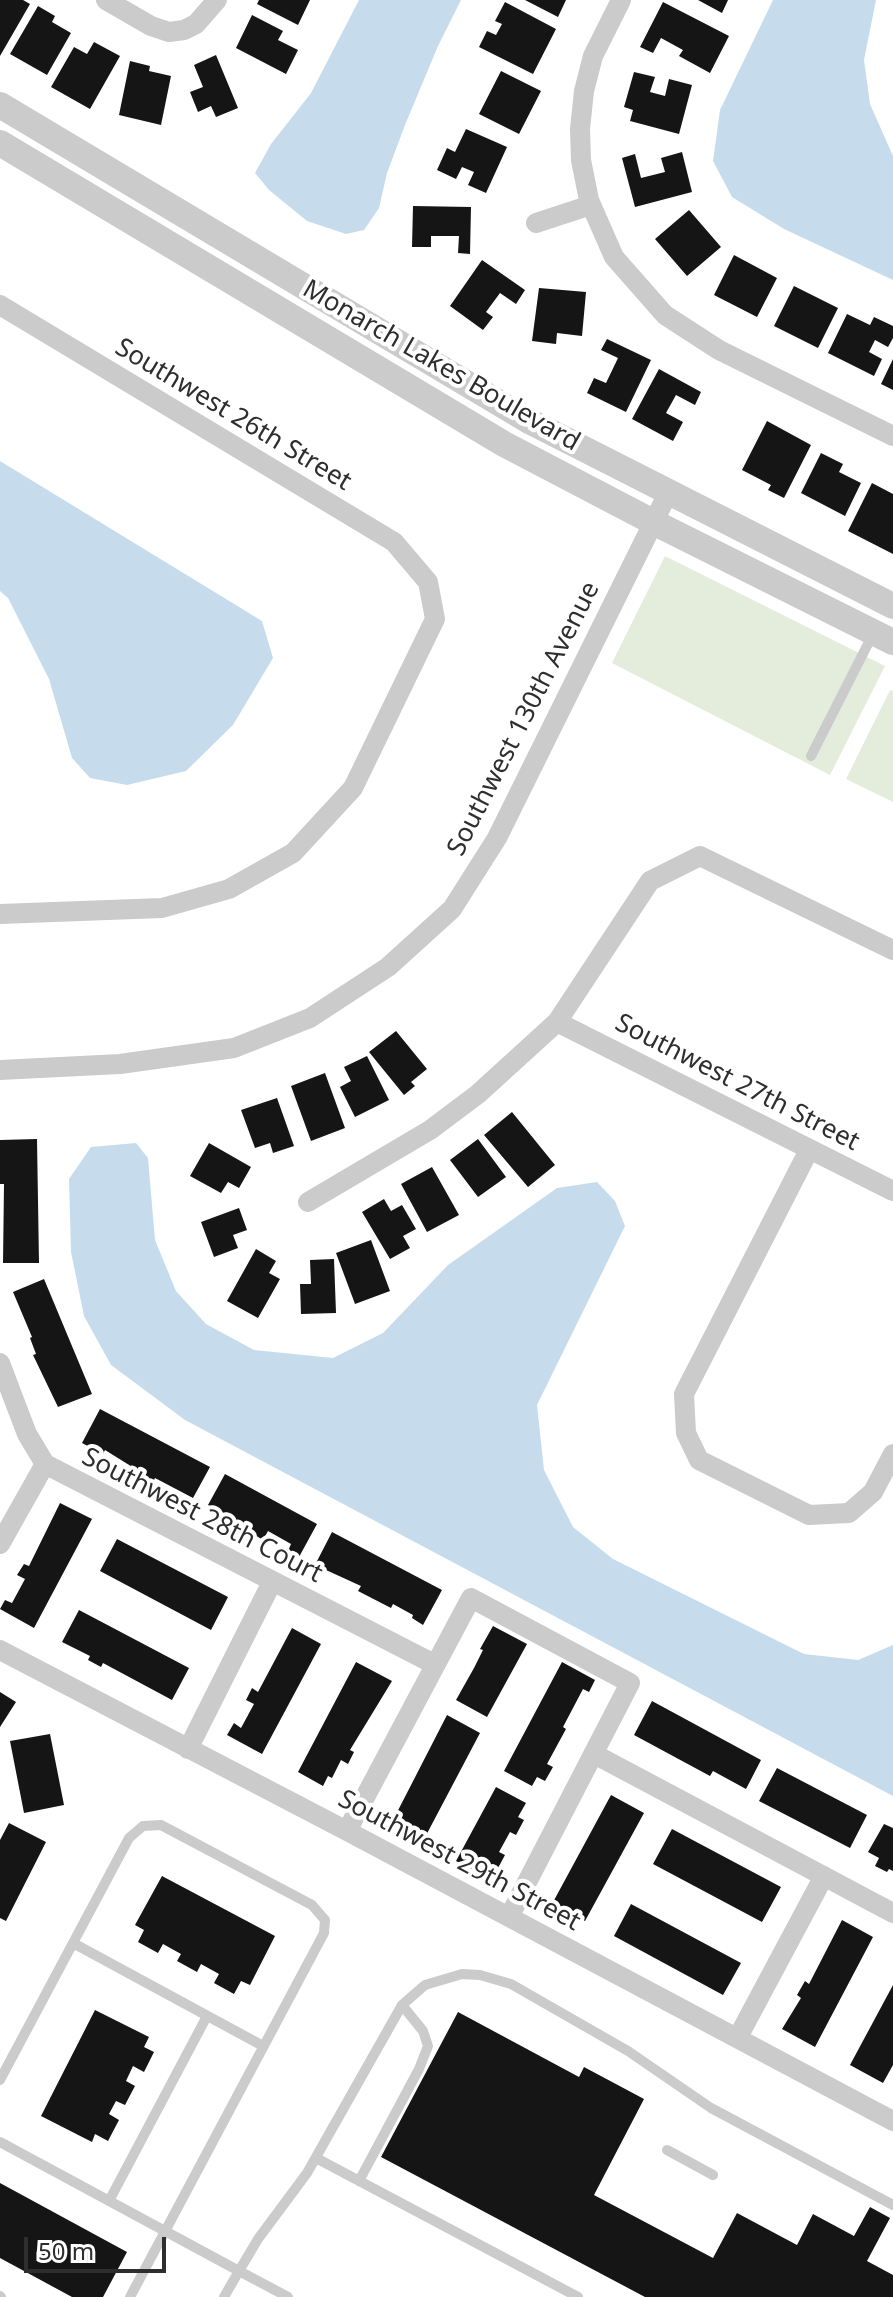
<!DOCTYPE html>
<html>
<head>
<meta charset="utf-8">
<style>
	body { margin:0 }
	#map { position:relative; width:893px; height:2297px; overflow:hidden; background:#fff; font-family:"Noto Sans",sans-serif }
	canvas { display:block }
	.scale { position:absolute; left:24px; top:2237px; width:142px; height:36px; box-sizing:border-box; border:4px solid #2e2e2e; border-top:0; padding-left:10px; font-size:24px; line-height:28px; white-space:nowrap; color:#2e2e2e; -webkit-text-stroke:6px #fff; paint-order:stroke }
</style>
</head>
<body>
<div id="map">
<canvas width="893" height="2297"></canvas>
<div class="scale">50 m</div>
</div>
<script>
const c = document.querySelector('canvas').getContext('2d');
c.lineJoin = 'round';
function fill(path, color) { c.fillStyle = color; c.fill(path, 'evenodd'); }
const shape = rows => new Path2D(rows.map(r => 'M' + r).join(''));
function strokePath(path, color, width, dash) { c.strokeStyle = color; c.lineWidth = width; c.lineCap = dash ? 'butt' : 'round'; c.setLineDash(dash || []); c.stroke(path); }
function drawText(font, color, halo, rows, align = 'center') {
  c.font = font + ' "Noto Sans",sans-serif'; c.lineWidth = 8; c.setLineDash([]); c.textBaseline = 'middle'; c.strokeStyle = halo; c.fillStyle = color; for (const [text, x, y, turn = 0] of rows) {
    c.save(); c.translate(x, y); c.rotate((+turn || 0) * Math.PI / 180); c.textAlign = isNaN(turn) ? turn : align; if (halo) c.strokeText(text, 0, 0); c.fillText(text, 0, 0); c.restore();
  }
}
fill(shape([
	[665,556,885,666,830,775,612,663],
	[890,690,893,691,893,802,846,779]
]), '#e4eddb');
fill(shape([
	[359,0,461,0,438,46,405,125,387,173,379,208,364,230,346,234,307,221,269,190,255,173,271,144,311,93],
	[773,0,876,0,864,60,870,104,893,156,893,280,784,229,732,197,713,161,720,110],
	[0,461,262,621,273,658,233,725,186,771,127,785,90,778,72,758,49,679,8,598,0,591],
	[136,1143,148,1158,155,1240,176,1291,206,1324,254,1350,333,1358,383,1333,448,1265,557,1188,597,1182,615,1201,625,1226,537,1405,544,1470,573,1527,613,1559,804,1654,858,1660,893,1645,893,1796,185,1420,111,1365,84,1316,71,1252,69,1179,91,1147]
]), '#c6dced');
fill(shape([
	[0,0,23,0,30,4,0,56],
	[259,0,310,0,298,25,257,4],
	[525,0,566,0,558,17],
	[698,0,728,0,722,13],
	[505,2,556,29,533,74,479,47,487,31,496,35,502,24,495,21],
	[663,2,729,36,710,73,679,56,683,50,661,38,653,53,640,47],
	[38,6,55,16,52,22,71,33,47,75,10,54],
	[252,15,283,31,278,40,298,50,286,74,236,48],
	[94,42,120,56,90,109,51,87,74,47,87,54],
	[216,55,238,108,216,117,211,106,198,112,190,92,203,87,194,65],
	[130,61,150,66,149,71,171,76,161,125,119,115],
	[501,71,541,91,519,134,479,114],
	[634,72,655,77,650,92,665,96,669,79,692,85,679,134,630,121,633,110,624,107],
	[466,129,507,147,486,193,468,185,474,172,462,167,456,179,437,170,447,148,455,152],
	[682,152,692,192,635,207,622,158,635,154,641,178,665,172,661,158],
	[413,206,471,207,470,254,458,253,459,236,431,236,431,247,412,247],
	[689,210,721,247,687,276,655,239],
	[734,255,777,278,757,317,714,295],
	[482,260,525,290,516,304,500,293,486,312,493,317,483,330,450,306],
	[794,286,838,308,818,348,774,326],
	[539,288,586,292,582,336,557,333,556,344,532,341],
	[847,314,870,325,874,317,893,326,893,338,888,347,875,340,869,352,882,359,874,376,828,353],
	[607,339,651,360,626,412,587,393,594,378,606,383,618,358,601,350],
	[893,359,893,390,881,384],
	[659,369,701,392,695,405,676,395,666,413,683,422,673,441,632,419],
	[767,421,811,445,784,498,768,490,771,485,742,470],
	[821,453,843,464,839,472,861,483,845,516,801,493],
	[872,483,893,494,893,554,848,531],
	[396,1031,427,1069,411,1082,415,1086,404,1095,369,1052],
	[367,1056,389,1100,355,1117,340,1087,351,1081,344,1067],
	[325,1073,345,1128,311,1141,291,1086],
	[277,1098,294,1146,273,1153,270,1143,255,1148,241,1110],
	[512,1112,555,1165,528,1187,484,1135],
	[37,1139,39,1263,3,1263,4,1184,0,1184,0,1140],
	[478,1139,506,1177,478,1197,450,1160],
	[209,1143,251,1167,239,1188,228,1182,221,1193,190,1176],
	[432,1167,459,1215,427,1232,401,1184],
	[384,1199,391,1211,402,1205,416,1229,403,1236,410,1248,390,1259,362,1212],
	[239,1208,247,1230,233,1235,238,1248,214,1257,201,1222],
	[371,1240,390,1291,355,1304,336,1253],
	[256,1249,276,1261,269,1273,280,1279,258,1318,227,1301],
	[334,1259,336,1313,301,1314,300,1284,311,1284,310,1260],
	[44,1279,92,1394,58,1407,33,1355,36,1354,30,1338,32,1337,13,1292],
	[100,1409,210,1467,193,1498,155,1478,145,1498,132,1491,142,1473,105,1450,103,1454,82,1443],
	[225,1474,317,1524,299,1557,288,1551,291,1544,268,1531,263,1540,232,1521,233,1518,208,1505],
	[60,1503,92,1519,34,1628,0,1609,5,1600,12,1603,25,1579,17,1575,24,1564,29,1566],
	[332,1532,442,1590,423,1625,412,1618,413,1615,393,1604,391,1608,358,1591,361,1586,315,1565],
	[117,1539,228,1597,211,1630,100,1571],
	[79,1610,189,1668,172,1700,103,1663,101,1667,88,1660,90,1656,62,1642],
	[493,1626,527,1644,487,1717,456,1700,474,1668,483,1650,480,1649],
	[292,1628,321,1644,262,1754,227,1735,234,1723,241,1728,254,1704,246,1700,252,1688,258,1692],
	[356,1662,392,1681,350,1750,354,1752,348,1764,341,1760,332,1778,328,1776,323,1786,298,1772],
	[562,1662,595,1680,589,1692,583,1689,563,1727,566,1729,547,1764,553,1767,545,1781,537,1777,532,1786,504,1771],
	[0,1692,16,1702,0,1727],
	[652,1701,761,1760,746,1789,713,1771,710,1776,634,1735],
	[447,1715,480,1733,422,1843,390,1826],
	[50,1734,64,1805,24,1813,10,1741],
	[777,1768,867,1815,850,1848,759,1801],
	[496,1787,526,1803,518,1817,524,1820,516,1835,510,1832,499,1852,505,1855,497,1870,490,1866,484,1876,456,1861],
	[611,1795,644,1813,585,1921,552,1904],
	[9,1823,46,1842,6,1921,0,1918,0,1840],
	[884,1824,893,1828,893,1871,889,1869,887,1872,875,1866,879,1858,868,1852],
	[672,1829,781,1887,762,1922,653,1864],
	[162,1876,275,1936,250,1985,241,1981,234,1994,214,1983,219,1974,201,1964,197,1972,177,1961,181,1954,163,1944,158,1953,138,1942,144,1930,135,1925],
	[631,1904,741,1963,723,1995,614,1936],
	[842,1920,873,1937,815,2047,782,2029,801,1998,797,1995,805,1981,809,1984],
	[893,1985,893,2065,883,2083,850,2065],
	[95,2010,149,2037,144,2047,154,2052,144,2072,133,2066,126,2081,135,2086,125,2105,116,2101,109,2114,119,2120,108,2141,95,2134,92,2142,41,2116],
	[458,2012,579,2077,584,2067,644,2099,594,2195,713,2258,737,2213,797,2245,813,2214,854,2236,870,2207,890,2218,867,2261,893,2275,893,2297,645,2297,381,2157],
	[0,2183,127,2252,103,2297,72,2297,0,2258]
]), '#151515');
strokePath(shape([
	[811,756,873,634],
	[73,1943,263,2046],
	[0,2080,129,1838,143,1826,161,1825,312,1905,325,1920,324,1933,130,2297],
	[0,2142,239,2271,224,2297],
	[667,2150,713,2175],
	[316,2158,578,2297],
	[359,2181,419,2069,428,2046,423,2031,402,2005],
	[109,2201,207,2016],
	[0,2296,1,2297],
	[288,2297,239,2271,258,2239,307,2173,402,2005,425,1985,462,1974,480,1975,511,1984,628,2051,711,2108,893,2205]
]), '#cbcbcb', 10);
strokePath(shape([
	[106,0,151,26,169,32,184,30,196,24,217,0],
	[621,0,593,56,584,91,580,129,581,160,589,200,614,257,665,315,719,350,893,436],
	[536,223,591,205],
	[0,305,394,542,428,582,435,619,353,788,293,853,229,889,162,908,0,914],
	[557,1022,893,1191],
	[0,1070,120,1064,234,1048,310,1018,388,967,452,909,497,838,668,493],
	[809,1150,684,1394,686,1433,699,1460,809,1515,849,1513,873,1492,893,1454],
	[308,1202,430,1130,478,1094,557,1022,650,881,700,856,893,950],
	[0,1363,27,1434,45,1464,434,1664],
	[0,1544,45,1464],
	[0,1650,347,1831,893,2121],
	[188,1749,272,1582],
	[594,1754,893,1913],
	[347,1831,471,1598,630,1683,509,1917],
	[738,2037,824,1876]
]), '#cbcbcb', 20);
strokePath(shape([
	[0,105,531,422,893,606],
	[0,143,504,444,653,522,893,642]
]), '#cbcbcb', 26);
drawText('26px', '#2e2e2e', '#fff', [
	["Monarch Lakes Boulevard",441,366,30],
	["Southwest 26th Street",233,415,31],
	["Southwest 130th Avenue",524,719,-63],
	["Southwest 27th Street",737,1083,27],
	["Southwest 28th Court",202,1516,27],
	["Southwest 29th Street",459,1861,28]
]);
</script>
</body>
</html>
